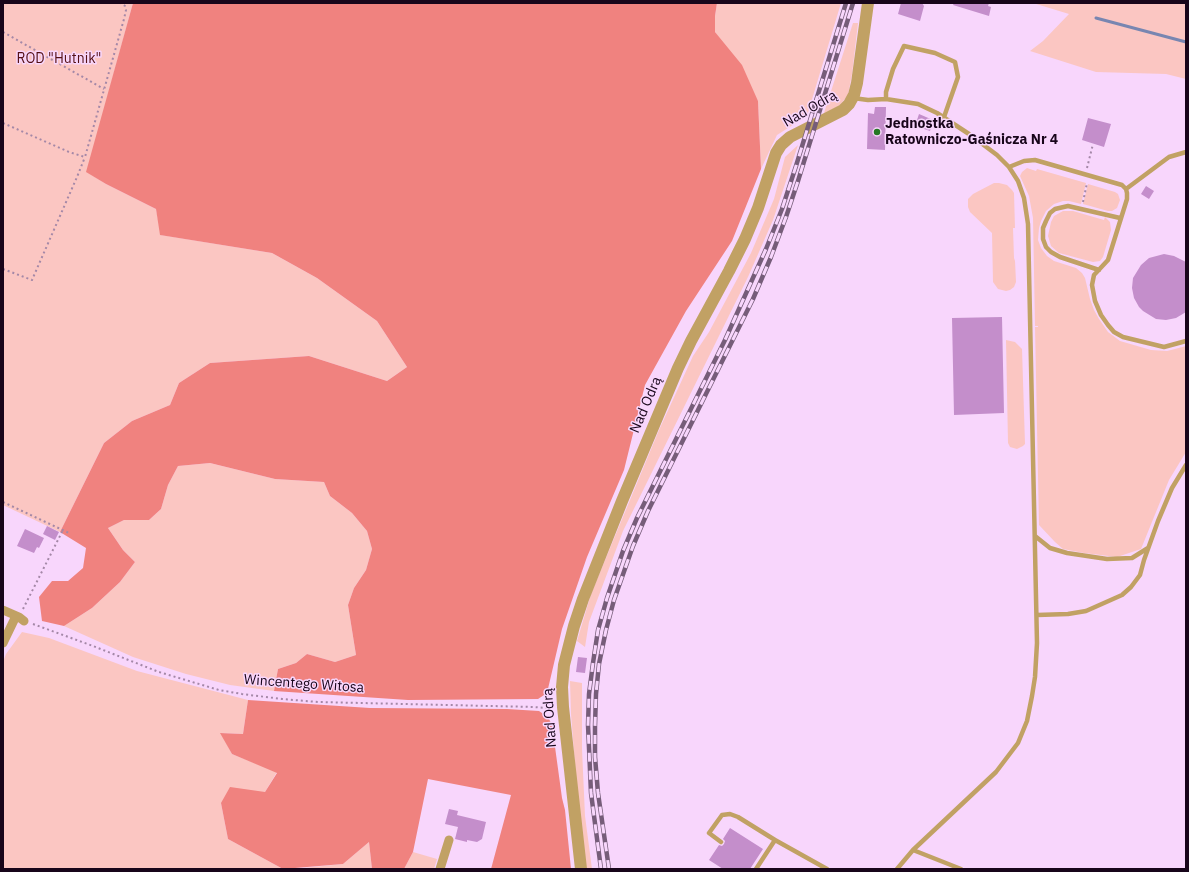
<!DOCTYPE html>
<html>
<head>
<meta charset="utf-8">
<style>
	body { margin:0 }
	#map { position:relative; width:1189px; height:872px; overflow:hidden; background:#f8d6fc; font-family:"IBM Plex Sans",sans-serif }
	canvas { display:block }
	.frame { position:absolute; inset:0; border:4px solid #18051a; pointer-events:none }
</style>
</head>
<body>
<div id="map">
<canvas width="1189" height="872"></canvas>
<div class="frame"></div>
</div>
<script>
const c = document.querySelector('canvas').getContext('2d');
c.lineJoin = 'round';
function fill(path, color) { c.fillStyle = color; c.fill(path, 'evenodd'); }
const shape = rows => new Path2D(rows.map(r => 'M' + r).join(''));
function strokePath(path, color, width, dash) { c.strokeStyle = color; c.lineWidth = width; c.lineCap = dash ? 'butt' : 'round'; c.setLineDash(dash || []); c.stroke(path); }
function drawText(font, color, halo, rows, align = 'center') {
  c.font = font + ' "IBM Plex Sans",sans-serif'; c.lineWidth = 3; c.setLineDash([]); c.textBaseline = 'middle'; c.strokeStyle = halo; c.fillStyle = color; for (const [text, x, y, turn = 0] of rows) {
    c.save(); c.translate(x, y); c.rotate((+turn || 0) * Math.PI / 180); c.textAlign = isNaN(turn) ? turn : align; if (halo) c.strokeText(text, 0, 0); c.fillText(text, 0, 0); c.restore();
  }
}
fill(shape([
	[3,3,133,3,87,172,106,184,156,209,161,235,272,253,317,278,377,321,407,367,387,381,309,356,210,363,179,383,170,405,132,421,104,443,60,532,3,505],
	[717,3,841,3,807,116,777,135,761,169,758,101,715,32,715,16],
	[1033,3,1186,3,1186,79,1166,74,1096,72,1030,51,1043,41,1069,14],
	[853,23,858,23,852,74,848,95,839,106,824,113],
	[798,145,773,220,748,277,623,531,589,622,585,647,577,641,591,594,659,430,693,356,709,332,751,253,774,199,785,157],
	[1027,168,1036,171,1037,169,1086,183,1081,204,1069,201,1063,201,1054,204,1046,211,1041,221,1039,228,1038,240,1041,248,1047,256,1054,261,1076,268,1082,273,1085,278,1090,299,1094,310,1099,319,1108,332,1120,341,1151,350,1167,351,1175,349,1186,346,1186,452,1169,480,1141,549,1117,557,1084,553,1063,549,1055,542,1039,525,1035,327,1038,327,1038,326,1035,326,1033,218,1029,196,1020,176,1022,172],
	[994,183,999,183,1007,185,1012,190,1014,193,1015,228,1013,228,1014,258,1015,261,1016,282,1014,287,1010,290,1006,291,998,289,993,282,992,233,970,212,968,207,968,199,973,194],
	[1088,184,1115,192,1118,194,1120,200,1117,208,1112,211,1108,211,1083,204],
	[1063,211,1073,211,1104,220,1105,217,1110,222,1111,230,1103,257,1100,261,1093,262,1059,253,1051,246,1048,236,1051,222,1054,216],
	[1006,340,1015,342,1022,349,1025,444,1023,446,1017,449,1010,447,1008,443],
	[210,463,275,479,324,482,330,496,352,513,367,531,372,549,366,570,354,588,348,605,356,655,335,662,307,654,296,663,278,669,274,691,230,685,186,674,133,657,64,626,92,608,120,582,135,562,123,550,108,528,124,520,149,520,161,509,168,485,178,466],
	[22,632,49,638,137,671,248,700,243,734,221,733,232,754,277,772,265,792,221,803,228,839,283,869,3,869,3,662,6,654],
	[570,681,582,683,582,749,585,816,592,869,586,869,579,816,571,714],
	[369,842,372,869,293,869,343,864],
	[413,852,437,859,434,869,404,869]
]), '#fbc6c2');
fill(shape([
	[133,3,717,3,715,16,715,32,742,65,758,101,761,169,732,241,686,311,645,385,624,470,587,557,562,629,547,693,538,699,408,700,274,691,278,669,296,663,307,654,335,662,356,655,348,605,354,588,366,570,372,549,367,531,352,513,330,496,324,482,275,479,210,463,178,466,168,485,161,509,149,520,124,520,108,528,123,550,135,562,120,582,92,608,64,626,42,621,39,597,52,581,68,581,83,568,86,548,60,532,104,443,132,421,170,405,179,383,210,363,309,356,387,381,407,367,377,321,317,278,272,253,160,235,156,209,106,184,86,172],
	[248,700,370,708,507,709,539,711,548,717,552,725,562,798,565,810,571,869,491,869,511,795,428,779,413,852,404,869,372,869,369,842,343,864,283,869,228,839,221,803,230,787,265,792,277,773,232,754,220,733,243,734]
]), '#f0827f');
strokePath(shape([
	[1096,18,1186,42]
]), '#7886b1', 3);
fill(shape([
	[901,3,922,3,924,6,920,21,898,14],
	[954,3,989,3,988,6,991,7,989,16,953,5],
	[875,107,886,107,885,150,867,149,868,113,874,114],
	[919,114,933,120,930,131,915,126],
	[1088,118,1111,124,1104,147,1082,140],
	[1146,186,1154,191,1149,199,1141,194],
	[1164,254,1174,256,1186,262,1186,312,1176,318,1166,320,1156,319,1143,311,1139,307,1134,298,1132,288,1133,278,1141,265,1149,258],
	[1002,317,1004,413,954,415,952,318],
	[47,526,59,532,55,540,43,534],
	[25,529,44,538,39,548,37,547,34,553,17,546],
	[578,657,587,658,585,673,576,672],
	[449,809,458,811,457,815,486,822,482,839,477,842,467,840,467,842,455,839,458,827,445,824],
	[730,828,763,849,750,869,723,869,709,860,719,845,722,846,724,844,725,841,723,839]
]), '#c48ecb');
strokePath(shape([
	[3,32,104,89],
	[3,123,69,152,85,157,124,19,126,10,125,6,121,3],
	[1087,168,1093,144],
	[1083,202,1087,183],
	[3,269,32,280,77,177,85,157],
	[3,502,69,533],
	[23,609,63,530],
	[33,624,93,646,159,672,219,690,242,694,282,699,318,702,534,707,547,708]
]), '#a488a7', 2, [2, 3]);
strokePath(shape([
	[853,98,868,100,886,99,918,104,937,113,969,134,997,155,1009,167,1018,181,1024,198,1028,224,1037,643,1035,677,1032,696,1027,721,1018,743,996,772,913,850,897,869],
	[886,99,886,92,893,69,904,46,935,53,955,62,958,77,944,117],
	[1009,167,1024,161,1035,160,1122,185,1126,189,1127,193,1127,199,1108,260,1094,275,1092,285,1095,301,1101,315,1108,325,1114,332,1123,337,1164,347,1186,341],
	[1126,189,1169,157,1186,152],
	[1099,270,1060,257,1051,252,1046,247,1043,239,1043,228,1046,221,1050,213,1055,209,1068,206,1120,218],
	[1035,536,1050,548,1067,553,1107,559,1132,558,1148,548],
	[1037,615,1068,614,1086,611,1122,595,1131,587,1140,575,1144,560,1158,521,1172,488,1186,465],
	[721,842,709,833,722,815,730,814,738,817,775,840],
	[913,850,961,869],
	[756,869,775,840,827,869]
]), '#c1a164', 4.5);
strokePath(shape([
	[3,610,19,617,24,621],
	[3,643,16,616],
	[440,869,449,840]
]), '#c1a164', 9);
strokePath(shape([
	[581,869,563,707,562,687,564,665,574,626,583,599,622,501,678,368,691,341,729,271,745,239,758,208,776,153,781,145,790,137,843,110,849,104,854,95,857,83,868,3]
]), '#c1a164', 12);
const rail = shape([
	[601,869,591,793,588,725,589,694,593,663,598,630,607,598,623,551,637,518,725,340,766,249,782,209,796,166,846,3],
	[609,869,598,793,595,757,595,726,596,694,599,664,606,630,614,600,633,546,648,511,753,299,771,257,786,217,798,181,853,3]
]);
strokePath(rail, '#765d79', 4.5);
strokePath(rail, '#f8d6fc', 3, [9]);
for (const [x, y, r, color] of [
	[877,132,4,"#247823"]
]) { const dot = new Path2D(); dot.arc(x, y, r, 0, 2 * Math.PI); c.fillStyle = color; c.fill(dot); strokePath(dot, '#f8d6fc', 1.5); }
drawText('14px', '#541014', '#f8d6fc', [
	["ROD \"Hutnik\"",59,59]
]);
drawText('14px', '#18051a', '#f8d6fc', [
	["Nad Odrą",810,109,-30],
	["Nad Odrą",646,405,-67],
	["Wincentego Witosa",304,684,4],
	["Nad Odrą",550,718,-94]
]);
drawText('bold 14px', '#18051a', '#f8d6fc', [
	["Jednostka",885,124],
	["Ratowniczo-Gaśnicza Nr 4",885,140]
], 'left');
</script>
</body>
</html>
